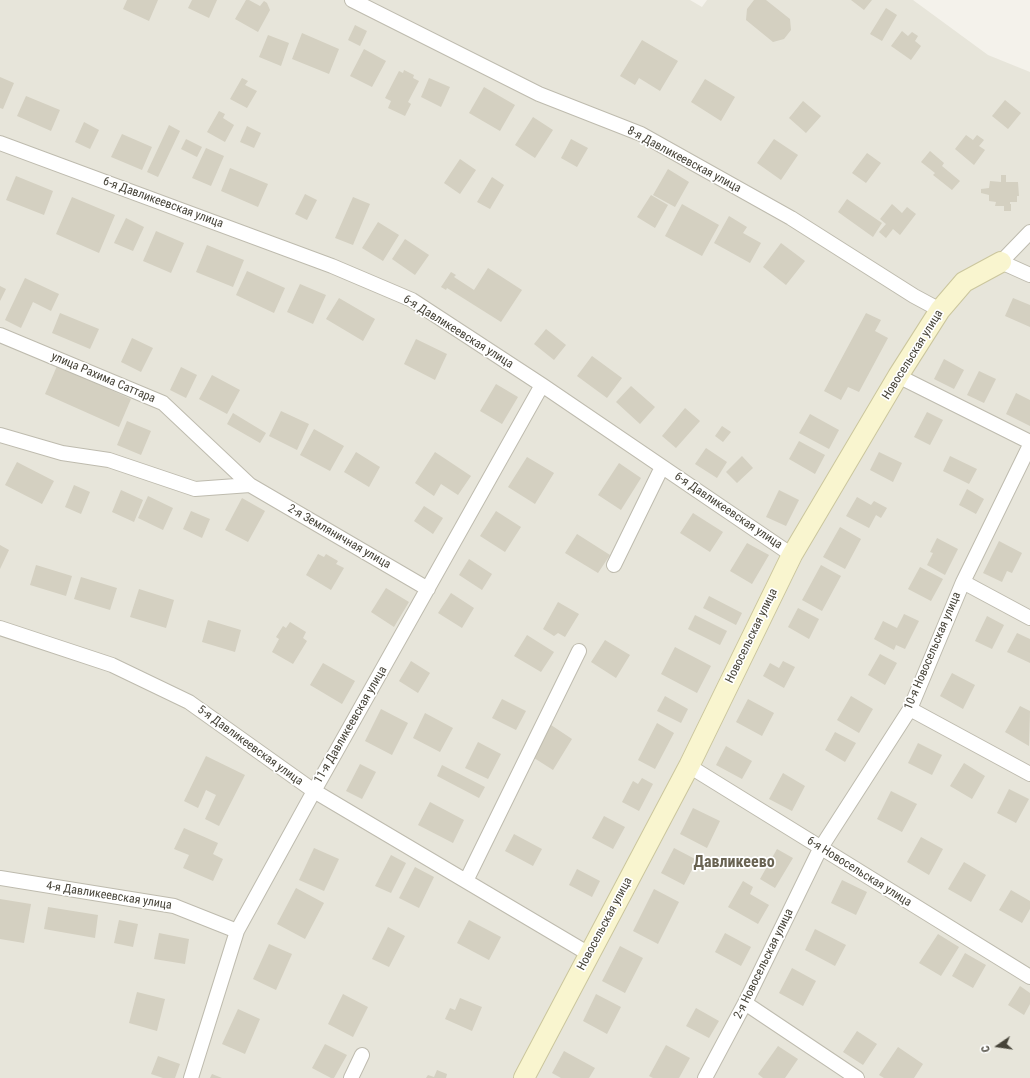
<!DOCTYPE html>
<html>
<head>
<meta charset="utf-8">
<style>
	body { margin:0 }
	#map { position:relative; width:1030px; height:1078px; overflow:hidden; background:#f4f2eb; font-family:"Roboto Condensed",sans-serif }
	canvas { display:block }
	.north { position:absolute; left:978px; top:1026px; width:40px; height:40px; -webkit-text-stroke:3px #fff; paint-order:stroke; rotate:257deg; font-size:11px; font-weight:700; line-height:16px; text-align:center; color:#474439 }
	.north::after { content:''; display:block; margin:auto; width:14px; height:18px; background:#474439; clip-path:polygon(50% 0,100% 100%,50% 72%,0 100%) }
</style>
</head>
<body>
<div id="map">
<canvas width="1030" height="1078"></canvas>
<div class="north">С</div>
</div>
<script>
const c = document.querySelector('canvas').getContext('2d');
c.lineJoin = 'round';
function fill(path, color) { c.fillStyle = color; c.fill(path, 'evenodd'); }
const shape = rows => new Path2D(rows.map(r => 'M' + r).join(''));
function strokePath(path, color, width, dash) { c.strokeStyle = color; c.lineWidth = width; c.lineCap = dash ? 'butt' : 'round'; c.setLineDash(dash || []); c.stroke(path); }
function drawText(font, color, halo, rows, align = 'center') {
  c.font = font + ' "Roboto Condensed",sans-serif'; c.lineWidth = 3.5; c.setLineDash([]); c.textBaseline = 'middle'; c.strokeStyle = halo; c.fillStyle = color; for (const [text, x, y, turn = 0] of rows) {
    c.save(); c.translate(x, y); c.rotate((+turn || 0) * Math.PI / 180); c.textAlign = isNaN(turn) ? turn : align; if (halo) c.strokeText(text, 0, 0); c.fillText(text, 0, 0); c.restore();
  }
}
fill(shape([
	[0,0,690,0,702,7,707,0,913,0,988,55,1030,72,1030,1078,0,1078]
]), '#e7e5da');
fill(shape([
	[127,0,158,0,149,21,123,9],
	[192,0,217,0,209,18,188,8],
	[246,0,249,0,260,6,264,1,267,3,270,10,258,32,235,19],
	[754,0,766,0,790,19,791,30,784,39,773,42,746,20,747,9],
	[851,0,872,0,864,10],
	[886,8,897,15,882,41,870,34],
	[355,25,367,31,360,46,348,40],
	[902,31,908,36,912,32,918,36,915,41,921,46,911,60,891,46],
	[302,33,339,49,329,74,292,59],
	[268,35,289,43,281,66,259,57],
	[642,40,678,61,660,91,639,78,635,85,620,76],
	[364,49,386,61,372,87,350,76],
	[404,70,414,75,413,78,419,81,408,102,411,104,405,116,388,108,391,101,385,98,399,71,403,73],
	[0,77,14,83,3,109,0,108],
	[242,78,248,81,245,85,257,91,247,108,230,99],
	[429,78,450,87,441,107,421,97],
	[705,79,735,97,721,121,691,102],
	[484,87,515,105,500,131,469,113],
	[26,96,60,110,51,131,17,116],
	[1005,100,1021,113,1008,129,992,116],
	[803,101,821,116,806,133,789,118],
	[219,111,225,114,223,118,234,125,225,142,207,132],
	[533,117,553,130,535,158,515,145],
	[84,122,99,130,90,149,75,142],
	[169,125,180,131,158,177,147,172],
	[247,126,261,133,254,148,240,142],
	[122,134,152,147,142,170,111,157],
	[966,135,973,140,977,135,984,140,979,146,985,150,974,165,955,149],
	[186,139,202,147,197,157,181,149],
	[571,139,588,148,577,167,561,158],
	[774,139,798,155,781,180,757,163],
	[206,148,224,156,211,186,192,178],
	[930,151,944,163,942,166,960,181,952,190,933,175,935,173,921,162],
	[867,153,881,163,866,183,852,173],
	[460,159,476,170,460,194,444,183],
	[230,168,268,184,258,207,221,191],
	[668,169,689,182,675,207,653,195],
	[1001,175,1006,175,1006,182,1018,182,1019,196,1017,196,1017,202,1010,202,1010,204,1011,204,1011,211,1004,211,1004,206,995,206,996,202,989,201,989,195,981,193,981,189,989,188,990,181,1001,182],
	[16,176,53,191,44,215,6,200],
	[492,177,504,185,490,209,477,202],
	[305,194,317,200,307,220,295,214],
	[651,195,668,205,655,228,637,217],
	[72,197,115,215,99,253,56,234],
	[353,197,370,204,353,245,335,238],
	[847,199,882,223,873,237,838,212],
	[682,204,719,225,702,256,665,236],
	[892,204,902,213,907,207,916,214,900,235,893,229,886,238,879,232,886,224,880,219],
	[729,216,747,227,743,233,761,243,750,263,714,243],
	[126,218,144,227,133,251,114,243],
	[378,222,399,235,383,261,362,248],
	[156,231,184,243,171,273,143,261],
	[405,239,429,255,415,275,392,259],
	[781,243,805,261,786,285,763,267],
	[207,245,244,260,233,287,196,272],
	[488,268,522,290,501,322,447,288,446,290,441,287,451,272,456,275,454,277,474,290],
	[247,271,285,288,274,313,236,295],
	[25,278,59,294,51,311,33,302,21,328,5,320],
	[300,284,326,295,313,324,287,312],
	[0,286,6,289,0,301],
	[339,298,375,319,363,341,326,319],
	[1013,298,1030,305,1030,327,1005,316],
	[60,313,99,329,90,349,52,333],
	[866,313,881,320,875,331,888,338,859,392,848,387,841,400,824,391],
	[546,329,566,345,554,360,534,344],
	[132,338,153,348,141,372,121,362],
	[416,339,447,354,435,380,404,364],
	[592,356,622,378,607,398,577,376],
	[944,359,964,370,954,389,934,379],
	[57,366,131,399,119,427,45,394],
	[181,367,197,375,186,398,170,390],
	[979,371,996,379,984,403,967,395],
	[212,375,240,390,227,414,199,399],
	[496,384,518,397,502,424,480,411],
	[631,386,655,407,640,424,616,402],
	[1016,393,1030,400,1030,426,1006,414],
	[685,408,700,421,676,448,662,436],
	[281,411,309,424,297,450,269,436],
	[927,412,943,420,930,445,914,437],
	[233,413,266,433,260,443,227,424],
	[810,414,839,430,829,449,799,433],
	[127,421,151,431,141,455,117,445],
	[722,426,731,432,723,442,715,436],
	[314,429,344,446,330,471,300,455],
	[799,441,825,455,815,474,789,459],
	[706,448,727,462,717,478,695,464],
	[356,452,380,467,369,487,344,472],
	[435,452,471,476,458,495,441,484,434,496,415,483],
	[879,452,902,463,893,482,870,470],
	[742,456,753,468,737,483,726,472],
	[950,456,977,469,969,484,943,471],
	[527,457,554,473,535,504,508,487],
	[17,462,54,481,42,504,5,485],
	[619,463,641,478,621,510,598,495],
	[74,485,90,492,81,514,65,507],
	[967,489,984,499,976,514,959,505],
	[121,490,143,500,134,522,112,512],
	[779,490,799,500,786,526,766,517],
	[148,496,173,508,163,530,138,518],
	[857,497,871,505,874,501,887,508,881,518,876,515,869,528,846,516],
	[242,498,265,511,248,542,225,530],
	[424,506,443,518,433,534,414,521],
	[191,511,210,519,202,538,183,529],
	[496,511,521,527,505,552,480,536],
	[693,513,723,532,710,552,680,533],
	[840,527,861,539,845,569,823,557],
	[577,534,610,555,598,573,565,553],
	[937,538,958,549,945,575,927,565,933,553,930,552],
	[999,541,1022,553,1012,573,1007,571,1002,582,983,573],
	[747,543,769,555,752,584,730,571],
	[0,545,9,550,0,569],
	[318,554,324,557,326,554,338,561,336,564,344,568,331,590,306,575],
	[469,559,492,574,482,590,459,575],
	[36,565,72,576,66,596,30,585],
	[821,565,841,576,822,611,802,600],
	[920,567,943,579,931,601,908,589],
	[81,577,117,588,110,610,74,599],
	[386,588,409,602,394,627,371,612],
	[139,589,174,600,166,628,130,617],
	[451,593,474,608,462,628,438,613],
	[709,596,742,613,736,625,703,608],
	[558,602,579,614,565,637,558,633,554,636,543,629],
	[798,608,819,619,809,639,788,627],
	[904,614,919,621,905,649,896,645,894,650,874,639,883,621,897,628],
	[695,615,727,631,720,645,688,629],
	[987,616,1004,625,992,649,975,641],
	[208,620,241,630,235,652,202,642],
	[290,622,306,632,303,638,307,641,293,664,272,652,279,639,276,637,283,626,286,628],
	[1017,633,1030,639,1030,663,1007,652],
	[527,635,554,652,541,672,514,656],
	[605,640,630,655,616,678,591,662],
	[675,647,711,666,697,693,661,674],
	[880,654,897,663,885,685,868,675],
	[411,661,430,673,418,693,399,681],
	[783,661,795,667,784,688,763,676,770,663,779,668],
	[323,663,355,681,342,704,310,685],
	[952,673,975,685,963,709,940,696],
	[665,696,688,709,681,723,657,711],
	[851,696,873,709,859,733,837,720],
	[502,699,526,711,516,730,492,718],
	[748,699,774,713,762,736,736,722],
	[1020,706,1030,711,1029,746,1005,732],
	[381,709,408,723,392,755,365,741],
	[425,713,453,728,440,752,413,738],
	[657,723,674,733,655,769,638,760],
	[551,725,572,739,553,770,531,756],
	[835,732,856,743,845,762,825,750],
	[478,742,501,754,488,779,465,768],
	[918,743,942,755,932,775,908,763],
	[726,746,752,761,742,779,716,765],
	[206,756,245,775,219,826,205,819,216,795,206,790,198,808,184,801],
	[964,763,985,776,972,799,950,786],
	[360,764,376,772,362,799,346,791],
	[442,765,485,787,479,798,437,776],
	[783,773,805,786,792,811,769,799],
	[642,778,653,784,639,811,622,802,633,781,638,784],
	[1009,789,1029,799,1016,823,997,813],
	[891,791,917,804,902,832,877,819],
	[430,802,464,820,453,843,418,825],
	[693,808,720,821,707,848,680,834],
	[604,816,625,827,613,849,592,838],
	[184,828,218,843,213,854,223,859,213,881,183,868,189,855,174,849],
	[514,834,542,849,533,866,505,851],
	[921,837,943,849,929,875,907,862],
	[314,848,339,859,324,891,299,880],
	[674,848,697,860,684,885,661,873],
	[777,849,793,858,775,888,760,879],
	[391,855,406,863,391,893,375,886],
	[964,862,986,875,971,902,948,889],
	[415,867,434,877,419,908,399,898],
	[577,869,600,881,592,897,569,885],
	[842,880,867,892,856,915,831,903],
	[743,881,753,887,750,894,769,905,758,924,728,907],
	[296,888,324,903,305,939,277,924],
	[654,889,679,902,658,944,633,931],
	[1011,890,1030,901,1030,909,1022,923,999,910],
	[0,899,31,904,24,943,0,939],
	[48,907,98,915,95,938,44,929],
	[119,920,138,924,133,947,114,943],
	[469,920,501,937,489,960,457,943],
	[388,927,405,936,389,967,372,959],
	[815,929,846,945,835,966,805,950],
	[159,933,189,939,185,964,154,959],
	[725,933,751,947,741,966,715,952],
	[938,934,959,947,941,976,919,963],
	[269,944,292,954,276,990,253,979],
	[620,946,643,958,625,993,602,981],
	[965,953,986,965,973,988,952,976],
	[792,968,816,981,803,1006,779,993],
	[1020,986,1030,993,1030,1004,1024,1015,1008,1005],
	[137,992,165,999,157,1031,129,1023],
	[343,994,368,1007,353,1037,328,1024],
	[596,994,621,1007,607,1034,583,1021],
	[460,998,482,1007,472,1031,445,1019,450,1008,455,1010],
	[696,1008,719,1021,709,1038,686,1026],
	[238,1009,260,1019,245,1054,222,1044],
	[857,1031,877,1044,863,1065,843,1052],
	[325,1044,347,1055,334,1078,331,1078,312,1068],
	[666,1045,690,1058,679,1078,653,1078,649,1076],
	[778,1046,798,1059,785,1078,763,1078,758,1074],
	[898,1047,923,1064,914,1078,884,1078,879,1075],
	[564,1051,595,1068,589,1078,561,1078,552,1073],
	[158,1056,180,1064,175,1078,163,1078,151,1074],
	[437,1070,447,1074,446,1078,426,1078,428,1075,434,1077],
	[212,1074,222,1078,210,1078]
]), '#d4d0c1');
const street = shape([
	[352,0,539,94,641,134,791,218,914,296,940,310],
	[0,143,332,266,412,300,542,385,792,555],
	[1030,232,1001,262,1030,275],
	[0,335,163,403,250,485,428,589],
	[898,376,1030,442],
	[0,435,62,453,109,460,195,489,250,485],
	[614,565,662,467],
	[963,582,1030,618],
	[0,628,112,665,189,702,314,791,589,954],
	[910,709,1030,774],
	[689,766,1030,977],
	[0,878,174,906,237,931],
	[466,881,579,651],
	[745,1003,857,1078],
	[191,1078,237,931,314,791,542,385],
	[351,1078,362,1055],
	[705,1078,745,1003,820,849,910,709,963,582,1030,445]
]);
const secondary = shape([
	[524,1078,689,766,792,555,898,376,940,310,964,282,1001,262]
]);
strokePath(street, '#bebbae', 16);
strokePath(secondary, '#cbc69d', 22);
strokePath(street, '#fff', 14);
strokePath(secondary, '#f9f5cf', 20);
drawText('12px', '#474439', '#fff', [
	["8-я Давликеевская улица",684,160,28],
	["6-я Давликеевская улица",163,203,20],
	["6-я Давликеевская улица",458,332,32],
	["Новосельская улица",913,355,-58],
	["улица Рахима Саттара",103,378,23],
	["6-я Давликеевская улица",728,511,34],
	["2-я Земляничная улица",339,537,30],
	["Новосельская улица",752,636,-64],
	["10-я Новосельская улица",933,651,-67],
	["11-я Давликеевская улица",351,725,-60],
	["5-я Давликеевская улица",250,746,36],
	["6-я Новосельская улица",859,872,32],
	["4-я Давликеевская улица",109,896,9],
	["Новосельская улица",605,924,-62],
	["2-я Новосельская улица",764,964,-64]
]);
drawText('bold 16px', '#696352', '#fff', [
	["Давликеево",734,863]
]);
</script>
</body>
</html>
